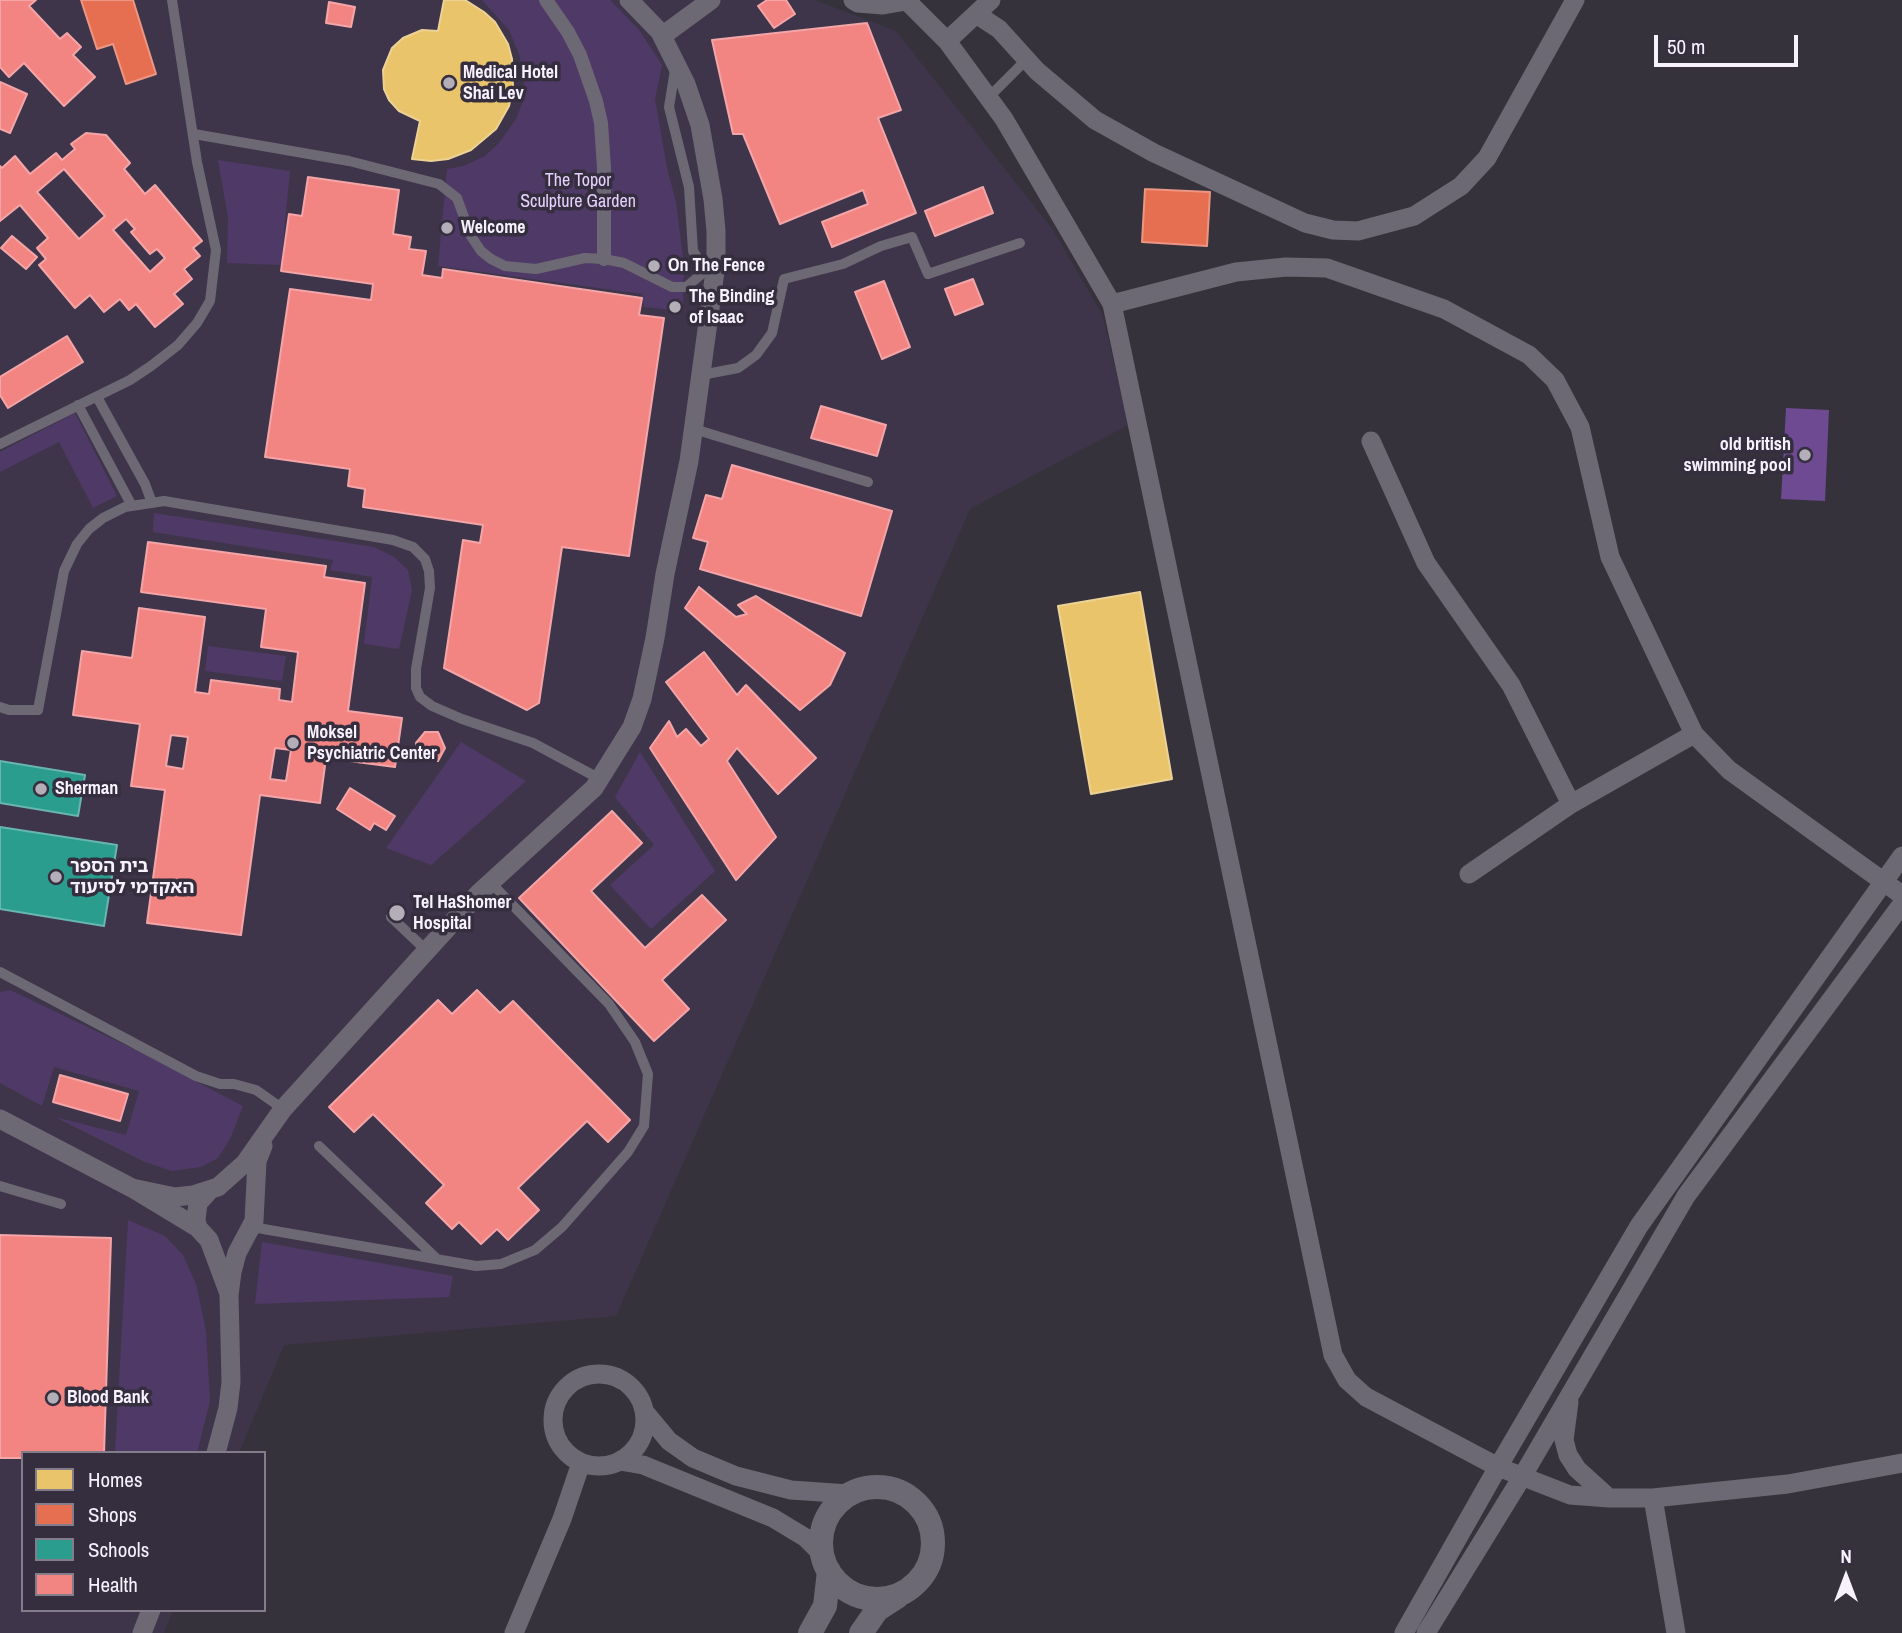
<!DOCTYPE html>
<html>
<head>
<meta charset="utf-8">
<style>
	body { margin:0 }
	#map { position:relative; width:1902px; height:1633px; overflow:hidden; background:#36323b; font-family:"Archivo Narrow",sans-serif }
	canvas { display:block }
	.legend { position:absolute; left:21px; top:1451px; width:245px; height:161px; box-sizing:border-box; background:#352e3f; border:2px solid #827c8b; margin:0; padding:9px 12px; list-style:none; font-size:21px; color:#f6f1fc }
	.legend li { display:flex; align-items:center; gap:14px; height:35px }
	.legend b { width:35px; border:2px solid #827c8b }
	.north { position:absolute; left:1811px; top:1542px; width:70px; height:70px; -webkit-text-stroke:5px #352e3f; paint-order:stroke; rotate:0deg; font-size:19px; font-weight:700; line-height:28px; text-align:center; color:#f6f1fc }
	.north::after { content:''; display:block; margin:auto; width:24px; height:32px; background:#f6f1fc; clip-path:polygon(50% 0,100% 100%,50% 72%,0 100%) }
	.scale { position:absolute; left:1654px; top:35px; width:144px; height:32px; box-sizing:border-box; border:4px solid #f6f1fc; border-top:0; padding-left:9px; font-size:21px; line-height:24px; white-space:nowrap; color:#f6f1fc; -webkit-text-stroke:5px #352e3f; paint-order:stroke }
</style>
</head>
<body>
<div id="map">
<canvas width="1902" height="1633"></canvas>
<ul class="legend">
<li><b style="height:19px;background:#e9c46a"></b>Homes</li>
<li><b style="height:19px;background:#e76f51"></b>Shops</li>
<li><b style="height:19px;background:#2a9d8f"></b>Schools</li>
<li><b style="height:19px;background:#f28482"></b>Health</li>
</ul>
<div class="north">N</div>
<div class="scale">50 m</div>
</div>
<script>
const c = document.querySelector('canvas').getContext('2d');
c.lineJoin = 'round';
function fill(path, color) { c.fillStyle = color; c.fill(path, 'evenodd'); }
const shape = rows => new Path2D(rows.map(r => 'M' + r).join(''));
function strokePath(path, color, width, dash) { c.strokeStyle = color; c.lineWidth = width; c.lineCap = dash ? 'butt' : 'round'; c.setLineDash(dash || []); c.stroke(path); }
function drawText(font, color, halo, rows, align = 'center') {
  c.font = font + ' "Archivo Narrow","Noto Sans Hebrew",sans-serif'; c.lineWidth = 7; c.setLineDash([]); c.textBaseline = 'middle'; c.strokeStyle = halo; c.fillStyle = color; for (const [text, x, y, turn = 0] of rows) {
    c.save(); c.translate(x, y); c.rotate((+turn || 0) * Math.PI / 180); c.textAlign = isNaN(turn) ? turn : align; if (halo) c.strokeText(text, 0, 0); c.fillText(text, 0, 0); c.restore();
  }
}
fill(shape([
	[0,0,815,0,896,31,1053,230,1103,316,1128,425,970,509,616,1316,284,1345,239,1453,23,1453,23,1610,173,1610,164,1633,0,1633]
]), '#3f354b');
fill(shape([
	[482,0,610,0,639,30,662,65,655,99,667,168,676,202,684,266,683,311,644,307,642,294,438,266,447,169,464,166,485,156,499,143,516,119,523,101,524,78,519,54,509,30],
	[218,160,290,171,281,265,227,263,228,217],
	[75,413,117,496,93,508,59,442,0,472,0,452],
	[154,513,374,547,394,557,408,570,412,590,399,649,364,644,372,577,330,570,333,560,153,532],
	[208,646,286,656,282,681,205,671],
	[461,742,526,781,431,865,386,848],
	[640,752,715,871,651,929,610,885,654,845,615,797],
	[10,990,140,1052,243,1106,230,1139,218,1158,201,1167,172,1171,145,1162,55,1117,126,1135,139,1091,54,1067,42,1106,0,1083,0,992],
	[128,1220,165,1236,183,1255,196,1284,206,1331,210,1401,197,1453,115,1453],
	[262,1242,453,1276,449,1297,255,1304]
]), '#4f3966');
fill(shape([
	[1786,408,1829,410,1825,501,1781,499]
]), '#6e4a92');
const homes = shape([
	[444,0,465,0,484,12,495,22,508,44,512,59,513,88,509,106,496,129,471,150,448,159,431,161,412,159,420,121,399,111,389,100,384,89,383,70,392,48,403,38,422,30,438,31,444,0],
	[1140,592,1172,779,1091,794,1058,606,1140,592]
]);
fill(homes, '#e9c46a');
strokePath(homes, '#edd296', 2);
const shops = shape([
	[81,0,133,0,156,74,126,84,113,44,97,49,81,0],
	[1145,189,1210,192,1207,246,1142,242,1145,189]
]);
fill(shops, '#e76f51');
strokePath(shops, '#ec9684', 2);
const schools = shape([
	[0,761,85,775,78,816,0,803,0,761],
	[0,827,117,845,104,926,0,909,0,827]
]);
fill(schools, '#2a9d8f');
strokePath(schools, '#67b6b0', 2);
const health = shape([
	[0,0,36,0,29,6,60,39,67,33,81,47,73,55,95,77,64,106,24,63,9,77,0,67,0,0],
	[767,0,786,0,795,14,774,28,758,6,767,0],
	[329,2,355,7,351,27,326,23,329,2],
	[867,23,901,110,878,118,916,213,832,247,822,222,868,204,863,190,780,224,743,134,733,134,712,40,867,23],
	[0,82,27,94,10,133,0,129,0,82],
	[86,133,106,135,130,163,124,169,145,194,155,185,202,241,193,248,200,256,184,269,192,279,174,294,183,304,155,327,136,304,129,310,120,299,104,312,90,295,75,308,39,265,46,259,37,248,48,238,20,205,0,221,0,166,2,168,15,156,30,174,56,153,62,160,75,149,71,144,86,133],
	[64,169,105,216,79,239,37,192,64,169],
	[126,219,135,229,131,232,150,254,157,249,165,258,150,272,113,230,126,219],
	[308,177,399,190,393,234,411,237,409,249,426,251,422,275,442,278,443,269,642,298,639,315,664,318,629,556,562,547,539,703,527,710,444,668,463,540,480,543,483,525,363,507,365,489,348,486,350,469,265,457,290,289,371,300,373,284,281,271,289,214,302,216,308,177],
	[983,187,993,213,935,236,925,211,983,187],
	[12,236,37,257,26,269,1,248,12,236],
	[973,279,983,304,955,315,945,289,973,279],
	[884,281,910,347,882,359,855,292,884,281],
	[67,336,83,362,8,408,0,395,0,377,67,336],
	[821,406,886,425,877,456,811,438,821,406],
	[732,465,892,511,861,616,700,569,708,542,693,538,706,495,722,499,732,465],
	[148,542,326,566,324,577,365,583,348,711,402,718,395,767,326,758,320,803,260,795,241,935,147,923,165,790,131,786,140,724,73,715,82,651,132,658,139,608,205,617,195,692,209,694,211,680,280,689,279,700,292,702,298,652,261,647,266,609,141,592,148,542],
	[171,735,188,737,183,769,166,766,171,735],
	[275,748,291,750,286,781,270,779,275,748],
	[699,587,736,617,747,614,738,605,756,596,845,653,830,685,800,710,685,608,699,587],
	[704,652,737,695,746,685,816,758,778,794,737,748,727,761,776,837,736,880,650,748,669,721,677,737,686,729,701,746,709,739,666,682,704,652],
	[425,732,438,732,445,748,438,761,421,761,416,743,425,732],
	[350,788,395,816,386,830,374,823,370,830,337,809,350,788],
	[612,811,642,843,591,891,645,948,702,895,726,920,662,980,689,1009,654,1041,519,898,612,811],
	[477,990,500,1013,513,1001,630,1120,608,1142,587,1121,518,1188,539,1210,508,1240,497,1229,481,1244,459,1222,452,1229,426,1203,444,1185,373,1114,354,1132,329,1107,438,1000,452,1014,477,990],
	[60,1075,128,1094,120,1121,53,1102,60,1075],
	[0,1235,111,1238,104,1453,23,1453,23,1458,0,1458,0,1235]
]);
fill(health, '#f28482');
strokePath(health, '#f3a5a7', 2);
strokePath(shape([
	[675,70,669,107,689,187,693,251,700,262,712,270],
	[988,98,1021,65],
	[194,134,349,161,439,184,457,198,471,236,481,251,491,259,505,266,536,269,585,258,604,259,624,263,672,287,686,287,709,268],
	[701,375,738,368,756,355,772,333,784,279,843,264,881,246,912,237,928,274,1020,243],
	[97,397,145,484,152,503],
	[78,405,132,506],
	[694,429,868,482],
	[0,444,130,380,151,366,178,345,197,323,210,301,216,250,197,162,172,0],
	[0,707,9,710,38,710,64,571,77,544,89,529,103,518,125,507,164,501,393,540,413,547,425,559,429,571,430,588,416,669,416,688,420,697,432,706,462,719,533,743,600,779],
	[391,917,427,951],
	[0,972,196,1076,220,1084,234,1084,256,1090,283,1109],
	[319,1146,435,1257],
	[0,1186,61,1204],
	[252,1227,476,1266,501,1264,535,1250,562,1227,628,1152,644,1126,648,1074,635,1042,609,1004,490,882]
]), '#6d6974', 10);
strokePath(shape([
	[546,0,568,32,580,55,596,101,601,123,604,168,604,259]
]), '#6d6974', 14);
strokePath(shape([
	[853,0,858,3,883,5,906,1],
	[906,0,947,41,1004,119,1112,304,1333,1355,1347,1380,1366,1397,1498,1467,1570,1495,1609,1498,1653,1498,1788,1484,1902,1463],
	[976,14,999,29,1037,71,1095,120,1154,153,1305,223,1333,230,1358,231,1414,216,1461,186,1487,158,1575,0],
	[662,36,711,0],
	[947,41,991,0],
	[1112,304,1236,272,1286,267,1327,268,1444,309,1529,355,1555,380,1580,427,1610,557,1694,734,1729,770,1902,895],
	[1371,441,1426,563,1511,685,1571,804],
	[1469,874,1571,804,1694,734],
	[0,1119,132,1188,198,1228],
	[132,1188,175,1197,193,1195,218,1187,245,1163,283,1109,479,893,594,788,632,727,642,699,655,638,665,574,689,461,716,264,716,231,713,199,700,125,686,84,660,32,629,0],
	[209,1191,198,1203,196,1220,198,1228,209,1240,228,1291],
	'553 1420a46 46 0 1 1 92 0a46 46 0 1 1-92 0Z',
	[1569,1402,1564,1440,1568,1455,1577,1469,1609,1498],
	[644,1411,669,1441,693,1458,736,1476,791,1490,849,1494],
	[216,1453,228,1408,231,1382,229,1295,232,1272,237,1253,254,1221,257,1161,263,1146],
	[620,1461,643,1465,773,1518,806,1538,823,1555],
	[1653,1498,1676,1633],
	[142,1633,151,1610],
	[514,1633,562,1519,581,1463],
	[1404,1633,1498,1467,1639,1226,1902,856],
	[1426,1633,1522,1477,1686,1196,1902,904]
]), '#6d6974', 19);
strokePath(shape([
	'821 1543a56 56 0 1 1 112 0a56 56 0 1 1-112 0Z',
	[810,1633,825,1606,829,1571],
	[861,1633,877,1610,897,1597]
]), '#6d6974', 24);
for (const [x, y, r, color] of [
	[449,83,7,"#b3aeb8"],
	[447,228,7,"#b3aeb8"],
	[654,266,7,"#b3aeb8"],
	[675,307,7,"#b3aeb8"],
	[1805,455,7,"#b3aeb8"],
	[293,743,7,"#b3aeb8"],
	[41,789,7,"#b3aeb8"],
	[56,877,7,"#b3aeb8"],
	[397,913,9,"#b3aeb8"],
	[53,1398,7,"#b3aeb8"]
]) { const dot = new Path2D(); dot.arc(x, y, r, 0, 2 * Math.PI); c.fillStyle = color; c.fill(dot); strokePath(dot, '#352e3f', 2.5); }
drawText('bold 18px', '#f6f1fc', '#352e3f', [
	["Medical Hotel",463,73],
	["Shai Lev",463,94],
	["Welcome",461,228],
	["On The Fence",668,266],
	["The Binding",689,297],
	["of Isaac",689,318],
	["old british",1791,445,"right"],
	["swimming pool",1791,466,"right"],
	["Moksel",307,733],
	["Psychiatric Center",307,754],
	["Sherman",55,789],
	["בית הספר",70,867],
	["האקדמי לסיעוד",70,888],
	["Tel HaShomer",413,903],
	["Hospital",413,924],
	["Blood Bank",67,1398]
], 'left');
drawText('18px', '#e4d1fd', '#352e3f', [
	["The Topor",578,181],
	["Sculpture Garden",578,202]
]);
</script>
</body>
</html>
